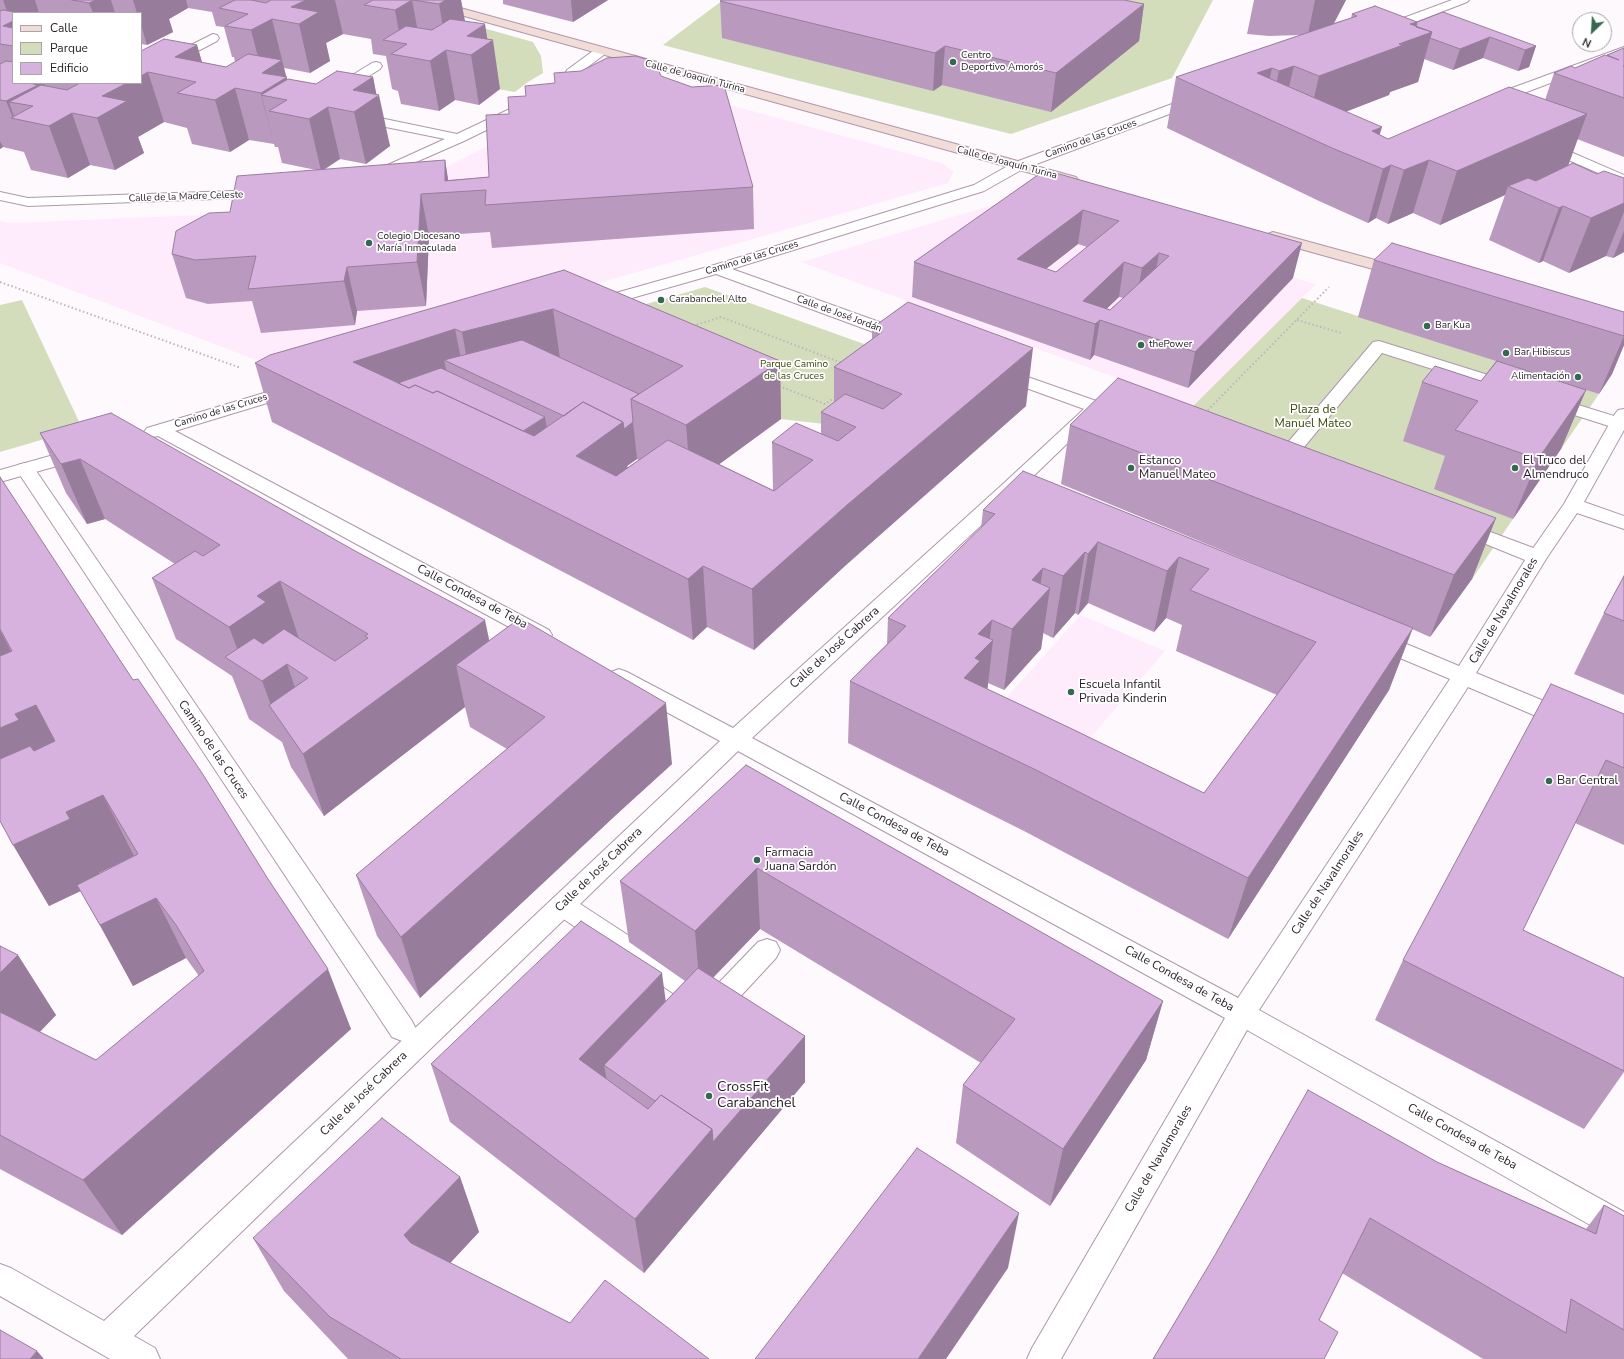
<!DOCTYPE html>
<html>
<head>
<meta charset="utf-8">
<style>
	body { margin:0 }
	#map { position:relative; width:1624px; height:1359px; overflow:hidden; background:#fef9fd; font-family:"Nunito Sans",sans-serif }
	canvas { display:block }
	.legend { position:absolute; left:12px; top:12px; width:130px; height:72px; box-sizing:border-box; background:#fff; border:1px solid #a8a5a8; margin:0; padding:5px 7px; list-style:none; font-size:12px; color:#251d25 }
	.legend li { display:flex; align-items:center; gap:8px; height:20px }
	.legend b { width:20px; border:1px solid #a8a5a8 }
	.north { position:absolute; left:1572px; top:12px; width:40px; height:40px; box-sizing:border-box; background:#fff; border:1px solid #a8a5a8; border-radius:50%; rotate:205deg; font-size:11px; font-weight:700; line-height:16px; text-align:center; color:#251d25 }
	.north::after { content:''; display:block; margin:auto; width:14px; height:18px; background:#34694f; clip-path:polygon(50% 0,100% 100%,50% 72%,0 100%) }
</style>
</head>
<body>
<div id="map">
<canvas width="1624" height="1359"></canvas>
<ul class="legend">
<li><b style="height:5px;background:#f2dcd7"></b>Calle</li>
<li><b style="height:11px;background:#d3ddbb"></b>Parque</li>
<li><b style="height:11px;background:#d8b2de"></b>Edificio</li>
</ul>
<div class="north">N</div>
</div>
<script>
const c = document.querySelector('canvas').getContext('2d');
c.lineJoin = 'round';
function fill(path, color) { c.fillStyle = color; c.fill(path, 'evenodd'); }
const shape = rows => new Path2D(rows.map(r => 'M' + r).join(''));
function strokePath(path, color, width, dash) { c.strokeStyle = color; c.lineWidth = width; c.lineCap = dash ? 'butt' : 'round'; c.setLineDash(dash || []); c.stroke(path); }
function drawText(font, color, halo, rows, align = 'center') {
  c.font = font + ' "Nunito Sans",sans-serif'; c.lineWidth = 3.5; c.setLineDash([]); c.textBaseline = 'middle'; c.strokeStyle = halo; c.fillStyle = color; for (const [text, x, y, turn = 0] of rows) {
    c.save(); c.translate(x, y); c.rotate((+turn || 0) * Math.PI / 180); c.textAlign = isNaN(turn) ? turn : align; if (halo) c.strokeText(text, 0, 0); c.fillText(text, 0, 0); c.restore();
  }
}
fill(shape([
	[690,94,942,163,954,172,948,183,288,372,0,263,0,221,12,223,321,210,387,196,530,125],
	[1020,197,1293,278,1316,284,1193,406,801,262],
	[1081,615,1165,651,1059,774,975,732]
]), '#feecfc');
fill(shape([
	[723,0,1213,0,1172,78,1011,134,792,79,663,45],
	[462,22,533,42,541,56,543,73,528,82,515,92,475,85],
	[705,287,906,359,833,425,781,419,571,326],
	[1302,298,1599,394,1561,449,1475,419,1403,440,1456,460,1513,519,1472,579,1193,406],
	[22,300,82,428,0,452,0,305]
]), '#d3ddbb');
const service = shape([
	[213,34,217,35,219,38,217,41,175,63,167,63,165,60,167,57,213,34],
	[376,62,380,63,382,66,380,69,341,94,336,95,331,94,329,91,331,88,372,63,376,62],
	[562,895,571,898,712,990,758,942,767,939,776,942,780,950,776,958,724,1014,714,1018,704,1014,553,912,549,905,553,898,562,895]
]);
const pedestrian = shape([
	[1379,341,1517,384,1520,388,1517,392,1511,393,1505,392,1382,353,1290,464,1283,466,1267,461,1265,457,1267,453,1274,451,1279,453,1373,342,1379,341],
	[1549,396,1624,419,1624,427,1618,428,1612,427,1543,405,1540,401,1543,397,1549,396],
	[25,463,32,465,412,1021,416,1029,412,1037,402,1041,392,1037,16,469,18,465,25,463],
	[1461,521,1544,552,1547,557,1544,562,1537,563,1530,562,1454,531,1451,527,1454,523,1461,521]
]);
const minor = shape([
	[1452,0,1469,0,1467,2,1387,33,1383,34,1379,33,1377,30,1379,27,1452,0],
	[601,47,605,48,607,51,605,54,577,75,569,89,559,89,558,86,567,70,597,48,601,47],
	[1624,47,1624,55,1503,101,1495,106,1490,107,1485,106,1483,103,1493,95,1624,47],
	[1199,94,1204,95,1206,98,1204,101,1023,169,984,191,732,269,907,332,909,336,907,340,901,341,895,340,716,274,597,308,591,306,589,303,591,300,711,266,974,185,1013,163,1199,94],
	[512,108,517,109,519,112,517,115,464,141,375,180,370,179,368,176,370,173,445,139,356,121,351,120,349,117,351,114,356,113,457,134,512,108],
	[1543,140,1624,175,1624,184,1538,147,1536,144,1538,141,1543,140],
	[264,190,269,191,271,194,269,197,28,206,0,200,0,192,28,198,264,190],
	[1002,368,1102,403,1105,407,1017,492,752,738,1238,998,1450,679,1369,645,1366,640,1369,635,1377,633,1385,635,1459,666,1527,557,1564,504,1615,414,1618,410,1624,409,1624,430,1584,502,1624,516,1624,529,1577,513,1546,559,1476,673,1573,713,1576,719,1573,725,1565,727,1557,725,1468,687,1259,1010,1624,1212,1624,1243,1613,1238,1247,1030,1061,1359,1027,1359,1032,1348,1225,1018,738,751,134,1336,155,1348,160,1359,110,1359,0,1296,0,1264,11,1268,104,1321,720,741,611,682,608,677,611,672,619,669,627,672,733,728,1003,484,1084,409,996,377,993,373,996,369,1002,368],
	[294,384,300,385,303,389,300,393,175,431,549,630,552,635,549,640,541,642,533,640,158,436,153,437,147,436,144,432,147,428,294,384],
	[82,447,89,449,91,453,89,457,0,482,0,470,82,447]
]);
const secondary = shape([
	[406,0,427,0,464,9,1076,177,1078,180,1076,183,1071,184,1066,183,457,14,408,2,406,0],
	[1273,232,1408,269,1410,272,1408,275,1402,277,1268,240,1265,237,1268,234,1273,232]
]);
strokePath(service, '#ae98ac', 2);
strokePath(pedestrian, '#ae98ac', 2);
strokePath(minor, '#ae98ac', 2);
strokePath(secondary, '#ae98ac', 2);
strokePath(shape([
	[0,282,241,368],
	[1297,320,1341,333],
	[693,326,721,317,842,363],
	[779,386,825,404,836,397],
	[1205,413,1329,287]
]), '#bcb6bc', 2, [1.5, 2.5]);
fill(service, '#fff');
fill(pedestrian, '#fff');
fill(minor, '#fff');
fill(secondary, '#f2dcd7');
fill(shape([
	[0,0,461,0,465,21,487,39,500,89,479,105,455,100,439,111,401,104,398,91,392,89,386,56,373,54,371,39,343,34,326,43,330,61,310,73,284,68,287,79,316,84,373,77,376,95,390,146,366,164,340,159,324,170,445,160,448,180,489,177,509,114,526,96,661,76,753,187,754,229,492,248,490,232,429,236,426,306,357,311,355,325,261,333,252,301,208,304,186,298,172,254,230,212,316,170,282,163,278,147,275,147,274,144,249,140,230,152,192,144,187,128,164,122,138,137,144,153,115,170,90,165,68,178,31,170,24,152,3,147,0,149],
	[188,8,212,12,216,26,224,27,232,57,234,57,235,62,226,67,202,62,197,45,141,51,141,83,13,83,13,13,141,13,141,44,147,45,173,32,169,19],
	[503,0,608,0,573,22,503,4],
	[1254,0,1346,0,1334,23,1351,18,1352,14,1417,22,1536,46,1529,67,1518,71,1483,58,1453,70,1424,59,1418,82,1390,92,1389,95,1346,111,1380,135,1388,139,1545,100,1554,73,1575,68,1607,56,1607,55,1624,48,1624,157,1577,139,1568,166,1535,181,1597,174,1624,178,1624,252,1613,258,1606,256,1569,273,1543,261,1539,263,1489,240,1505,195,1440,225,1413,213,1388,224,1376,218,1368,223,1319,201,1167,128,1176,77,1301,35,1269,36,1247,34],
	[720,1,1144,4,1139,41,1051,112,942,85,933,91,722,38],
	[1045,170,1293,278,1188,388,1094,355,1090,360,912,297,914,262],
	[1078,244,1087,247,1056,272,1046,269],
	[1119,297,1123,298,1110,310,1107,308],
	[1374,260,1624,312,1624,345,1612,374,1599,394,1586,390,1561,449,1513,519,1434,489,1445,456,1403,441,1422,382,1481,381,1496,361,1358,317],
	[564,270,780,361,781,419,719,464,773,490,772,442,821,434,821,412,834,403,834,367,872,339,872,328,908,302,1026,406,846,565,754,650,707,627,693,640,441,508,272,422,255,363],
	[637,459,639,460,628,467,627,466],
	[1070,425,1496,518,1472,579,1430,637,1412,629,1389,690,1228,939,1024,831,848,743,850,681,887,644,888,618,981,528,983,510,1299,582,1061,484],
	[1088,603,1154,632,1166,618,1182,625,1176,651,1277,695,1204,793,987,689,988,683,1004,690,1041,649,1043,633,1053,638,1075,613,1078,615],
	[40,433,489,640,672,764,617,814,420,998,377,936,356,875,507,749,470,727,465,707,324,816,291,767,282,742,249,719,232,676,176,639,152,578,175,564,105,519,87,524,66,493],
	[0,477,351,1029,122,1235,0,1169,0,946,56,1015,40,1032,96,1060,199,976,186,958,133,986,81,891,49,906,0,821],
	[134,856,99,874,99,873],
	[1624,576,1624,695,1574,674,1604,613],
	[1624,714,1624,845,1575,823,1523,930,1624,978,1624,1072,1584,1129,1375,1020,1403,960],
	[746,765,1163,1001,1146,1060,1050,1206,956,1143,963,1085,981,1063,760,929,713,978,805,1036,805,1082,644,1273,450,1122,431,1064,666,1001,685,981,629,942,620,881],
	[1437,1162,1586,1229,1604,1205,1624,1216,1624,1359,1483,1359,1342,1273,1319,1320,1153,1359],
	[460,1177,479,1232,450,1263,570,1323,709,1359,348,1359,284,1291,253,1238]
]), '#ba99bf');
fill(shape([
	[3,0,35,0,39,13,13,13,13,46,3,26,11,22],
	[91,0,111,0,115,13,93,13,89,3],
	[133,0,186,0,188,8,169,19,173,32,147,45,141,25,141,13,137,13],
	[306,0,335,0,343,34,326,43,330,61,310,73,299,24,291,7],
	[412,0,421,48,401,43,395,10],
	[436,0,461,0,468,39,447,50,439,4],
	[571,0,608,0,573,22],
	[1315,0,1346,0,1332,27,1308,34],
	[1144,4,1139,41,1051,112,1056,73],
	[272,19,296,117,287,100,261,95,274,145,261,93,262,72,251,30],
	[1417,22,1432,32,1418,82,1390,92,1389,95,1307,127,1319,76,1410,24],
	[485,24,488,43,493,40,500,89,479,105,471,55,467,36],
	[1490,37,1483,58,1453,70,1460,49],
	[197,45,211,94,196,82,175,57],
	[945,46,942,85,933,91,935,53],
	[1536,46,1529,67,1518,71,1525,50],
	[446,50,455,100,439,111,430,61],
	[1294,66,1282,116,1269,119,1279,71],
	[1272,68,1261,116,1257,73],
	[148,72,164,122,138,137,144,153,115,170,97,118,102,96,127,83,141,83,141,76],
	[373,77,377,97,379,95,390,146,366,164,354,112,353,90],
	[15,83,44,83,56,118,72,113,90,165,68,178,49,126,33,106,9,102,15,119,13,118,6,101],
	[235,88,249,140,230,152,215,100],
	[328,107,340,159,321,171,309,119],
	[1587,114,1568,166,1516,190,1508,186,1505,195,1440,225,1457,171],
	[1382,127,1371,164,1372,131],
	[0,141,3,147,0,149],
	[445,160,450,192,445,181],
	[1429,160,1413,213,1388,224,1404,170],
	[1391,165,1376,218,1368,223,1383,169],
	[421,194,429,236,426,306,417,262],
	[1624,203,1624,212,1606,256,1569,273,1591,218],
	[1563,206,1543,261,1539,263,1559,208],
	[1083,210,1078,244,1014,294,1017,259],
	[1624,231,1624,252,1613,258],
	[1302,243,1293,278,1188,388,1195,352],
	[1159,253,1153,288,1136,303,1142,268],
	[1124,262,1119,297,1092,323,1083,301],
	[347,267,357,311,355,325,344,281],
	[553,309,561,366,469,372,462,332],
	[1100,320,1094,355,1090,360,1095,324],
	[455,329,463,369,444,360,451,392,395,411,353,362],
	[1624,336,1624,345,1612,374,1599,394],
	[1033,348,1026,406,846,565,754,650,752,589,847,505],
	[780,361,781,419,691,485,686,425],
	[1586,390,1561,449,1513,519,1538,459],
	[545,417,549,442,496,450],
	[623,422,633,422,637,458,637,459,627,466,629,481,584,516,576,456],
	[80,459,105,519,87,524,61,464],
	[1496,518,1472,579,1430,637,1454,575],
	[1098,542,1088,603,1078,615,1088,554],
	[1085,552,1075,613,1053,638,1063,576],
	[1179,557,1166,618,1154,632,1167,571],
	[703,566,707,627,693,640,688,579],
	[1043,568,1038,600,1050,588,1041,649,1004,690,1012,629,1032,580],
	[280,581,300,642,245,670,229,627,257,596],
	[485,620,498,682,456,665,465,707,324,816,303,754],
	[992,620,989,644,993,640,986,702,964,678,978,634],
	[1413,628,1389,690,1228,939,1248,878],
	[0,630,19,667,0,675],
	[287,664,308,726,273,710,262,681],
	[666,703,672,764,617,814,420,998,401,937,608,753],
	[36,705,68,766,0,805,0,728,15,714],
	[103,795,134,856,99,873,103,880,49,906,13,845,66,812],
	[757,868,760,929,700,991,695,931],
	[156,898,186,958,133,986,100,925],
	[18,955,56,1015,14,1058,0,1037,0,973],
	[328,969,351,1029,122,1235,83,1180],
	[662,973,670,1033,604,1065,610,1097,579,1059],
	[1163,1001,1146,1060,1050,1206,1063,1149],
	[805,1036,805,1082,644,1273,635,1219,712,1129],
	[460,1177,479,1232,426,1289,404,1235],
	[1019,1213,1008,1268,946,1359,918,1359],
	[37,1351,44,1359,30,1359]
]), '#977d9b');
const building = shape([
	[72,0,96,0,89,3,72,0],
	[235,0,251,0,266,3,271,0,306,0,291,7,319,12,299,24,272,19,251,30,225,26,248,14,219,8,235,0],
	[373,0,412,0,395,10,364,5,373,0],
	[413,0,446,0,439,4,413,0],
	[722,0,1124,0,1144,4,1056,73,945,46,935,53,720,1,722,0],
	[1375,6,1417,22,1410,24,1432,32,1399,44,1403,45,1319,76,1294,66,1279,71,1272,68,1257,73,1382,127,1372,131,1388,139,1509,87,1587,114,1457,171,1429,160,1404,170,1391,165,1383,169,1332,148,1176,77,1357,16,1352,14,1375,6],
	[3,10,21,13,13,13,13,21,3,26,13,28,13,46,0,44,0,11,3,10],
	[1443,12,1536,46,1525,50,1490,37,1460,49,1430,38,1432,32,1416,27,1417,22,1443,12],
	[450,19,485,24,467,36,493,40,471,55,446,50,430,61,391,54,407,44,383,40,406,26,432,30,450,19],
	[164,39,197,45,175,57,226,67,248,54,282,60,262,73,287,77,261,93,235,88,215,100,177,93,196,82,148,72,141,76,141,51,164,39],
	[1624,48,1624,65,1623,66,1624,66,1624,98,1554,73,1571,66,1575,68,1605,55,1619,60,1607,55,1624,48],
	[636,56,655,62,661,76,692,87,724,85,753,187,485,205,486,190,421,194,417,262,347,267,344,281,248,289,256,256,195,260,172,254,176,231,209,213,230,212,237,176,445,160,445,181,489,177,486,115,509,114,508,97,526,96,525,86,555,83,554,73,581,71,607,58,636,56],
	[6,61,13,62,13,83,29,83,38,85,6,101,0,100,0,64,6,61],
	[337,71,373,77,353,90,379,95,354,112,328,107,309,119,269,111,287,100,261,95,288,79,316,84,337,71],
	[80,83,127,83,102,96,127,101,97,118,72,113,49,126,11,118,33,106,9,102,41,85,67,90,80,83],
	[1573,163,1597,174,1604,171,1624,178,1624,203,1591,218,1563,206,1559,208,1508,186,1528,178,1536,181,1573,163],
	[1045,170,1302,243,1195,352,1100,320,1095,324,914,262,1045,170],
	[1083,210,1119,221,1056,272,1017,259,1083,210],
	[1159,253,1169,256,1110,310,1083,301,1124,262,1142,268,1159,253],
	[1392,243,1624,312,1624,336,1374,260,1392,243],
	[564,270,780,361,686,425,631,399,683,366,553,309,462,332,455,329,353,362,409,388,415,385,433,393,437,391,534,436,583,402,623,422,576,456,616,476,668,440,774,491,813,460,772,442,796,423,838,441,856,427,821,412,845,394,883,409,902,394,834,367,882,332,872,328,908,302,1033,348,847,505,752,589,703,566,688,579,428,448,255,363,270,355,564,270],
	[522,340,639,394,631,399,633,422,624,429,623,422,583,402,564,416,444,360,522,340],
	[1497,361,1586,390,1538,459,1455,430,1478,401,1422,382,1435,366,1481,381,1497,361],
	[441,368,545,417,523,431,437,391,433,393,415,385,409,388,398,383,441,368],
	[1118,378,1496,518,1454,575,1070,425,1118,378],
	[111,413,357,552,485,620,303,754,269,705,308,678,287,664,262,681,225,657,254,638,263,644,284,629,335,661,368,638,365,636,368,634,280,581,257,596,266,602,229,627,152,578,195,551,203,556,220,545,80,459,61,464,40,433,111,413],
	[1023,471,1413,628,1248,878,1034,769,850,681,906,626,888,618,995,514,983,510,1023,471],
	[1098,542,1167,571,1179,557,1209,569,1190,590,1316,642,1204,793,1070,728,964,678,980,661,975,658,993,640,978,634,992,620,1012,629,1050,588,1032,580,1043,568,1063,576,1085,552,1088,554,1098,542],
	[0,477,133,680,138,679,202,773,268,879,328,969,83,1180,0,1135,0,1012,96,1060,204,971,176,925,156,898,100,925,77,885,138,854,103,795,66,812,70,819,13,845,0,821,0,759,30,746,34,751,55,741,36,705,15,714,19,720,0,728,0,656,12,651,0,629,0,477],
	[1624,576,1624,621,1604,613,1624,576],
	[520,618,666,703,608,753,401,937,356,875,545,717,456,665,520,618],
	[1551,684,1624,714,1624,768,1606,760,1523,930,1624,978,1624,1071,1403,960,1551,684],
	[746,765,1163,1001,1063,1149,963,1085,1015,1019,757,868,695,931,620,881,746,765],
	[581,921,662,973,579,1059,648,1109,661,1095,712,1129,635,1219,431,1064,581,921],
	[0,946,18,955,0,973,0,946],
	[698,968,805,1036,713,1142,712,1129,661,1095,655,1101,604,1065,698,968],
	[1308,1090,1437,1162,1596,1234,1604,1205,1624,1216,1624,1330,1571,1299,1566,1333,1370,1218,1319,1320,1338,1332,1324,1359,1153,1359,1215,1255,1308,1090],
	[382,1118,460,1177,404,1235,411,1243,570,1323,605,1280,709,1359,401,1359,330,1317,253,1238,382,1118],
	[917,1148,1019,1213,918,1359,755,1359,917,1148],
	[0,1330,37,1351,30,1359,0,1359,0,1330]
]);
fill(building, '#d8b2de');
strokePath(building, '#977d9b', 1);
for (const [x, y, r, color] of [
	[953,62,4,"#34694f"],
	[369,243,4,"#34694f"],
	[661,300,4,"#34694f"],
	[1427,326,4,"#34694f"],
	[1141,345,4,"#34694f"],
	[1506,353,4,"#34694f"],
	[1578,377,4,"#34694f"],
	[1131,468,4,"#34694f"],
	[1515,468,4,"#34694f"],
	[1071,692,4,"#34694f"],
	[1549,781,4,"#34694f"],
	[757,860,4,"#34694f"],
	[709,1096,4,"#34694f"]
]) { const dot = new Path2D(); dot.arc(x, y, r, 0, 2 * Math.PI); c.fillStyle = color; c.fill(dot); strokePath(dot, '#fff', 1.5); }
drawText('10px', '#251d25', '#fff', [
	["Centro",961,56],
	["Deportivo Amorós",961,68],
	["Colegio Diocesano",377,237],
	["María Inmaculada",377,249],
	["Carabanchel Alto",669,300],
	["Bar Kua",1435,326],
	["thePower",1149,345],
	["Bar Hibiscus",1514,353],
	["Alimentación",1570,377,"right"]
], 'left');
drawText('10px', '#251d25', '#fff', [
	["Calle de Joaquín Turina",695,77,15],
	["Camino de las Cruces",1091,139,-20],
	["Calle de Joaquín Turina",1007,163,15],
	["Calle de la Madre Celeste",186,197,-2],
	["Camino de las Cruces",752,258,-17],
	["Calle de José Jordán",839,314,20],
	["Camino de las Cruces",221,411,-17]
]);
drawText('10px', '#3a4709', '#fff', [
	["Parque Camino",794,365],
	["de las Cruces",794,377]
]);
drawText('12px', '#3a4709', '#fff', [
	["Plaza de",1313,410],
	["Manuel Mateo",1313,424]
]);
drawText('12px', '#251d25', '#fff', [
	["Estanco",1139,461],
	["Manuel Mateo",1139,475],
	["El Truco del",1523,461],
	["Almendruco",1523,475],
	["Escuela Infantil",1079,685],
	["Privada Kinderin",1079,699],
	["Bar Central",1557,781],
	["Farmacia",765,853],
	["Juana Sardón",765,867]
], 'left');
drawText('12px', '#251d25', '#fff', [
	["Calle Condesa de Teba",472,597,28],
	["Calle de Navalmorales",1504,611,-59],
	["Calle de José Cabrera",835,648,-42],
	["Camino de las Cruces",213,750,56],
	["Calle Condesa de Teba",894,825,28],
	["Calle de José Cabrera",599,870,-44],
	["Calle de Navalmorales",1328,883,-57],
	["Calle Condesa de Teba",1179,979,29],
	["Calle de José Cabrera",364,1094,-44],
	["Calle Condesa de Teba",1462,1137,29],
	["Calle de Navalmorales",1159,1159,-60]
]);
drawText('14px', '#251d25', '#fff', [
	["CrossFit",717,1088],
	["Carabanchel",717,1104]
], 'left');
</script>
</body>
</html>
